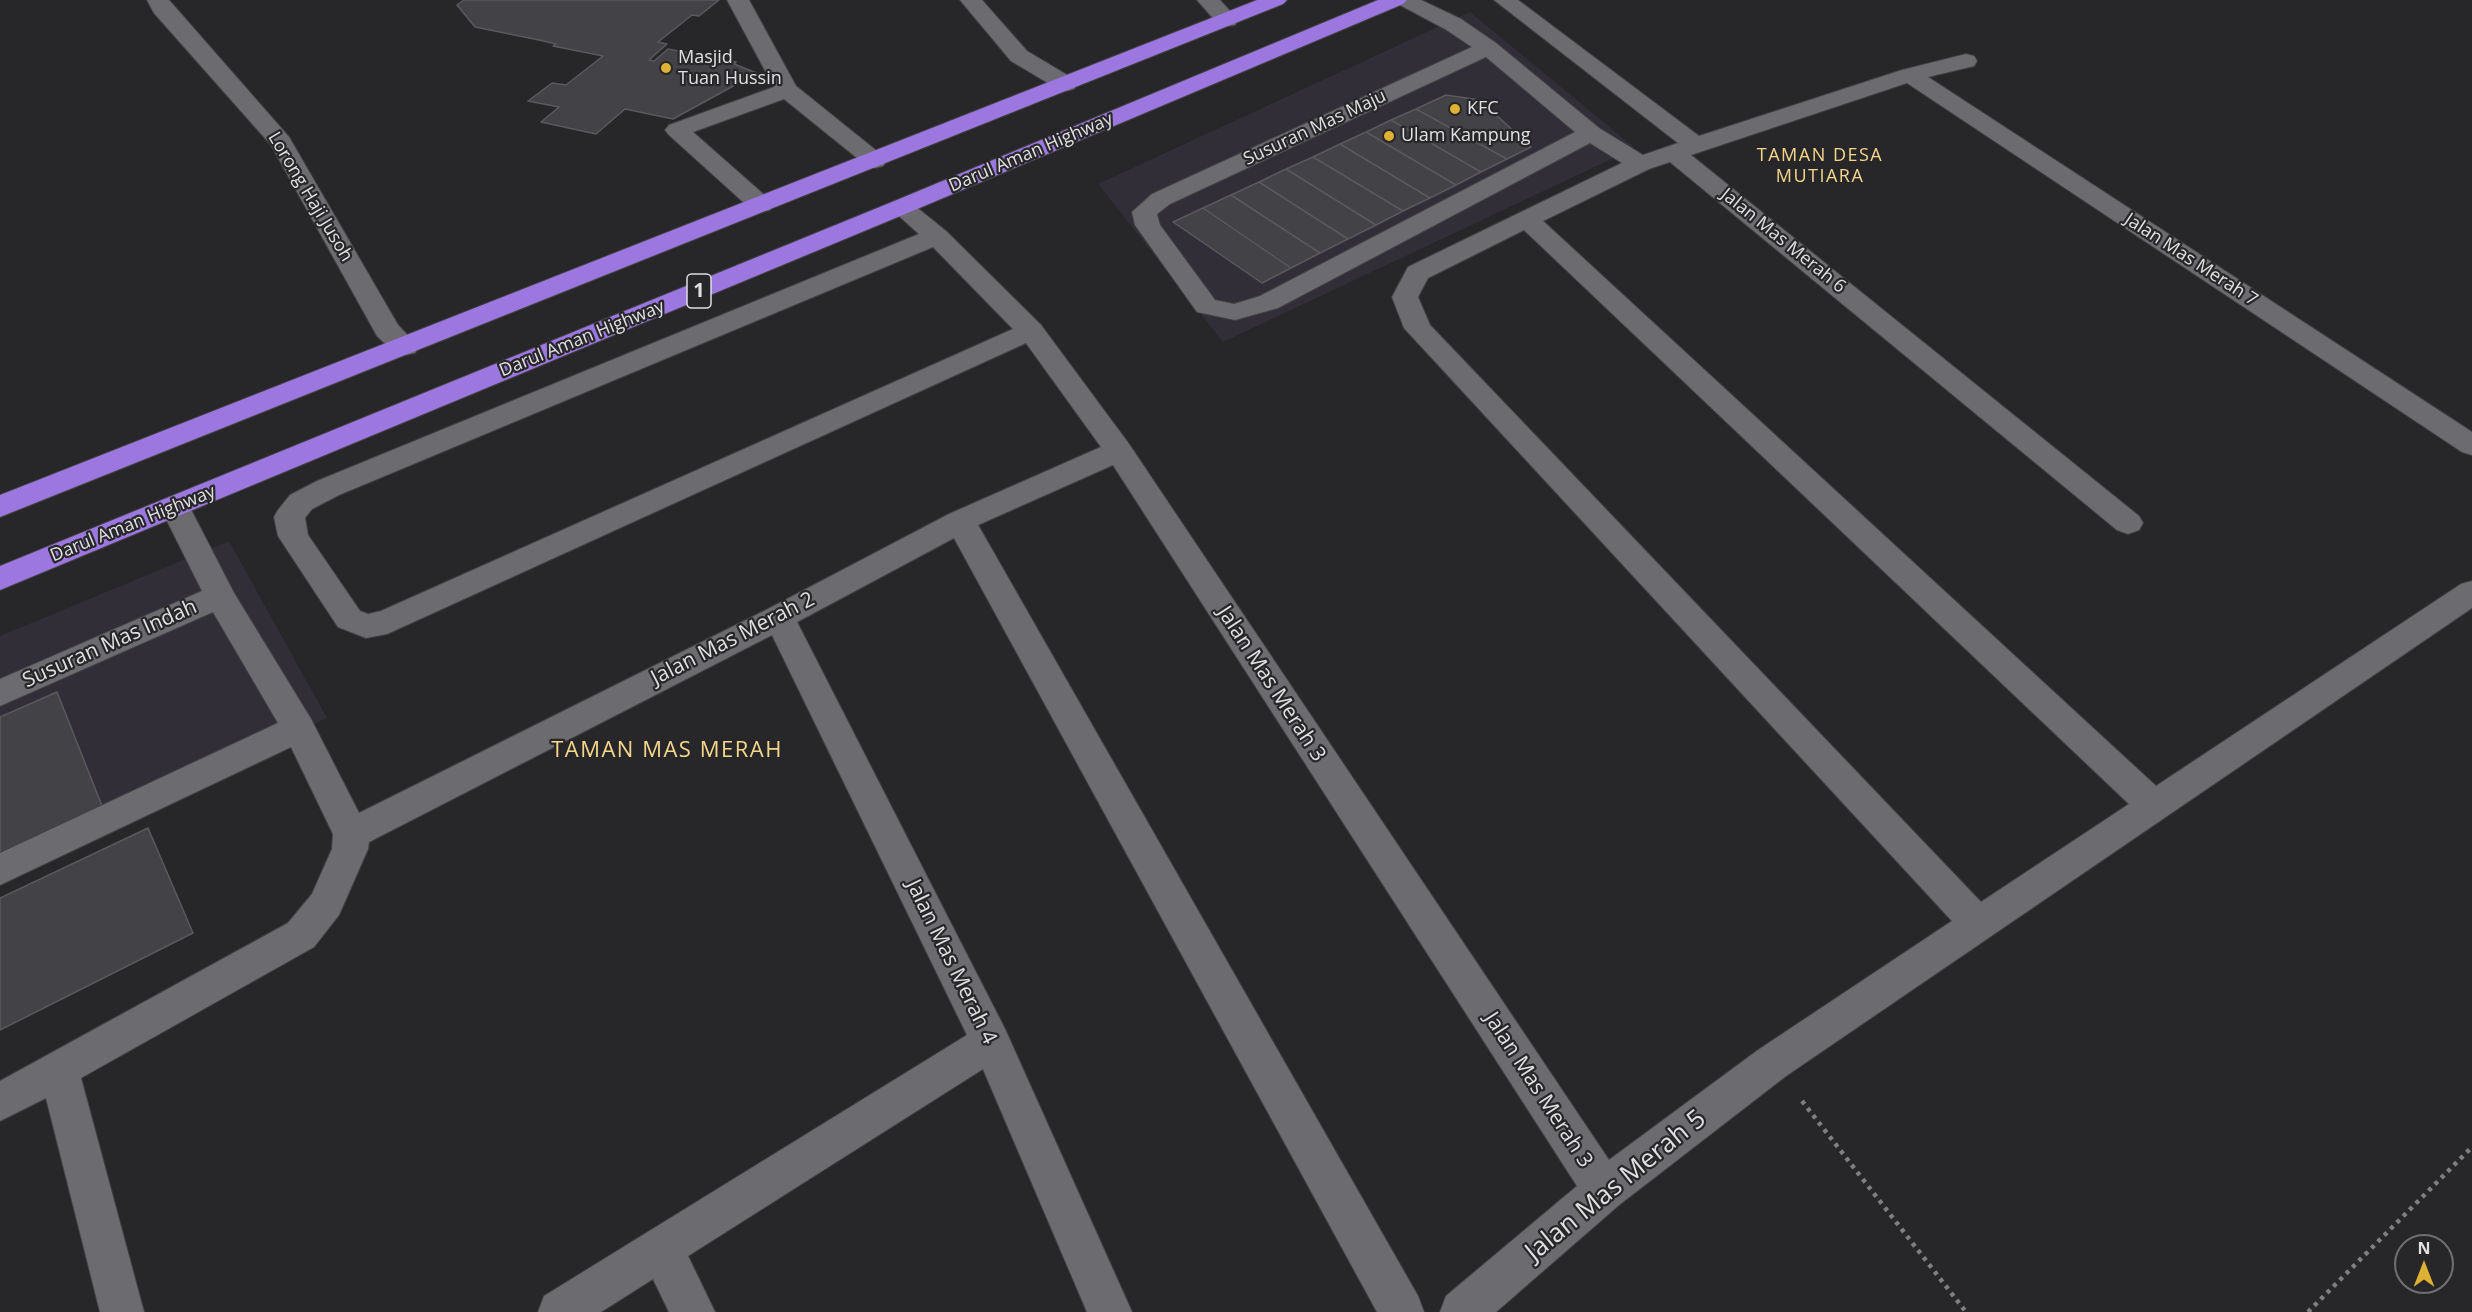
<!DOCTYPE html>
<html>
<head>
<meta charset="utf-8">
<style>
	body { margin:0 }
	#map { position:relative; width:2472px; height:1312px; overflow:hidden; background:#272629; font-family:"Open Sans",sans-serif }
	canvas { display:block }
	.north { position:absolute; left:2394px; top:1234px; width:60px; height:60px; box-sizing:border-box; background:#272629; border:2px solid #717073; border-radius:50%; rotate:0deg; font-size:16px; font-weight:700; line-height:24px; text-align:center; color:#e0dfe2 }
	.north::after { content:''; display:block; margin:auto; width:21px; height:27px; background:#ddb133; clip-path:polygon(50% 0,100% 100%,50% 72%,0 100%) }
</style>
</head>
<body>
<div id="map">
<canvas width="2472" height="1312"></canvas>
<div class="north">N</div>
</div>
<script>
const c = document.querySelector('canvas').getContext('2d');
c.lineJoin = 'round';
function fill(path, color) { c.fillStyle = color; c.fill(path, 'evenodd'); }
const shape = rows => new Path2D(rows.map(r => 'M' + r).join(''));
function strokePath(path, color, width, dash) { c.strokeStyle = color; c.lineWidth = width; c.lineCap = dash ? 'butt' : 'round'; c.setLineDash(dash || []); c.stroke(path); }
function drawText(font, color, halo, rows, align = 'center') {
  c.font = font + ' "Open Sans",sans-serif'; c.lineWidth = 4.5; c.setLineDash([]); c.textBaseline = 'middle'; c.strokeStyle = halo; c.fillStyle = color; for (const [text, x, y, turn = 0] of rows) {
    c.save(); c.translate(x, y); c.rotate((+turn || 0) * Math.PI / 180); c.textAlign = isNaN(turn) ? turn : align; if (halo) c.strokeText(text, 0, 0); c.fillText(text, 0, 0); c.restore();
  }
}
fill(shape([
	[1470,12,1635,148,1223,342,1098,184],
	[229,541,327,718,0,870,0,636]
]), '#312e38');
const building = shape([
	[464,0,719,0,699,16,692,15,658,42,667,44,649,60,654,61,668,49,736,62,734,64,757,73,673,119,625,109,596,134,541,122,559,107,528,101,552,83,566,85,603,56,553,46,556,44,539,40,475,27,457,5,464,0],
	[1446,95,1480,100,1531,147,1507,159,1416,109,1446,95],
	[1416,109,1507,159,1481,172,1391,120,1416,109],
	[1391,120,1481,172,1456,185,1366,132,1391,120],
	[1366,132,1456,185,1430,198,1340,144,1366,132],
	[1340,144,1430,198,1403,211,1313,157,1340,144],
	[1313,157,1403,211,1376,225,1286,169,1313,157],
	[1286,169,1376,225,1348,239,1259,182,1286,169],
	[1259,182,1348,239,1320,253,1231,195,1259,182],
	[1231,195,1320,253,1291,268,1203,208,1231,195],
	[1203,208,1291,268,1262,283,1173,222,1203,208],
	[57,692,106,816,0,865,0,717,57,692],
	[148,828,193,933,0,1030,0,898,148,828]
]);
fill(building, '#434246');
strokePath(building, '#5b595e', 1.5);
const minor = shape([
	[147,0,169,0,289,137,398,325,419,347,415,353,405,355,395,353,377,336,271,145,154,13,147,0],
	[727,0,749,0,796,86,883,156,887,161,883,166,875,168,867,166,784,99,693,132,770,200,773,205,770,210,761,212,752,210,669,135,665,130,669,125,774,87,727,0],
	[960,0,982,0,1027,51,1074,79,1077,84,1074,89,1066,91,1058,89,1011,61,960,0],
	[1197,0,1220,0,1238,20,1235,25,1227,26,1219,25,1197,0],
	[1394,0,1421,0,1461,19,1496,43,1599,128,1643,155,1678,143,1494,0,1518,0,1699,136,1902,70,1966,54,1974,56,1977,61,1974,66,1928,77,2472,432,2472,455,2462,452,1907,83,1691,155,2139,516,2143,523,2139,530,2128,534,2117,530,1670,162,1649,169,1543,221,2156,786,2461,584,2472,581,2472,608,1786,1076,1619,1205,1496,1312,1440,1312,1446,1296,1577,1186,1113,465,978,525,1418,1296,1424,1312,1377,1312,954,538,797,622,1005,1029,1132,1312,1087,1312,983,1069,688,1256,715,1312,669,1312,653,1279,601,1312,538,1312,544,1296,967,1035,772,635,369,842,368,849,339,915,314,947,81,1078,144,1312,100,1312,46,1098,0,1121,0,1081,288,923,312,894,332,849,333,834,291,747,0,885,0,853,278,723,213,612,0,706,0,679,202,591,160,507,164,500,175,497,186,500,234,593,311,719,359,813,768,609,949,514,1101,447,1026,343,387,634,366,638,338,627,278,536,274,517,278,510,290,495,317,481,919,234,889,207,892,202,901,200,910,202,946,231,1041,325,1129,444,1609,1160,1758,1050,1952,921,1404,328,1392,297,1408,267,1622,163,1590,143,1278,308,1235,320,1197,312,1135,225,1132,212,1152,194,1472,47,1445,29,1398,4,1394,0],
	[1486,57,1575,132,1260,296,1234,304,1215,300,1160,225,1157,214,1170,204,1486,57],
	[1524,230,2129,804,1981,902,1430,325,1418,297,1428,278,1524,230],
	[933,247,1013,329,381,611,368,614,360,611,308,535,305,518,312,509,339,495,933,247]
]);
const highway = shape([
	[1257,0,1287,0,1283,4,0,517,0,495,1257,0],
	[1378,0,1407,0,1403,4,910,212,0,590,0,566,892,202,1378,0]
]);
strokePath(minor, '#424144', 2);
strokePath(highway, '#424144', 2);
strokePath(shape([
	[1802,1101,1966,1312],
	[2308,1312,2472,1147]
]), '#7f7e81', 4.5, [4, 5]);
fill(minor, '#6c6b6f');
fill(highway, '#9c77e0');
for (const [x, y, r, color] of [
	[666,68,6,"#ddb133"],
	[1455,109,6,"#ddb133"],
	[1389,136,6,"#ddb133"]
]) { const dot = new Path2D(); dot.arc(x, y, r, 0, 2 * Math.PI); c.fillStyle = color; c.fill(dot); strokePath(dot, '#272629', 2); }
drawText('18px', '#e0dfe2', '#272629', [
	["Masjid",678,58],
	["Tuan Hussin",678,79],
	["KFC",1467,109],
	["Ulam Kampung",1401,136]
], 'left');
drawText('18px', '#e0dfe2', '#272629', [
	["Susuran Mas Maju",1315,128,-25],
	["Darul Aman Highway",1031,153,-23],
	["Lorong Haji Jusoh",310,197,59],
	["Jalan Mas Merah 6",1783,241,39],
	["Jalan Mas Merah 7",2191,260,33],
	["Darul Aman Highway",582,339,-22],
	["Darul Aman Highway",133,524,-22]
]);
c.letterSpacing = '1.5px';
drawText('18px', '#f5d78c', '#272629', [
	["TAMAN DESA",1820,156],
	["MUTIARA",1820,177]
]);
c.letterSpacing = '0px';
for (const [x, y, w] of [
	[699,291,24]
]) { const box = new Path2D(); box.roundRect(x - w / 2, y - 17, w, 34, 4.5); c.fillStyle = '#272629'; c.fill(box); strokePath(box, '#e0dfe2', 1.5); }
drawText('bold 20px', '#e0dfe2', null, [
	["1",699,291]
]);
drawText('21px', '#e0dfe2', '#272629', [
	["Jalan Mas Merah 2",733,639,-27],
	["Susuran Mas Indah",110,644,-24],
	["Jalan Mas Merah 3",1271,684,57],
	["Jalan Mas Merah 4",951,962,64],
	["Jalan Mas Merah 3",1538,1090,57]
]);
c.letterSpacing = '1.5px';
drawText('22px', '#f5d78c', '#272629', [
	["TAMAN MAS MERAH",667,751]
]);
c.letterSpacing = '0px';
drawText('26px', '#e0dfe2', '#272629', [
	["Jalan Mas Merah 5",1616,1186,-39]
]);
</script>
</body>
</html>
